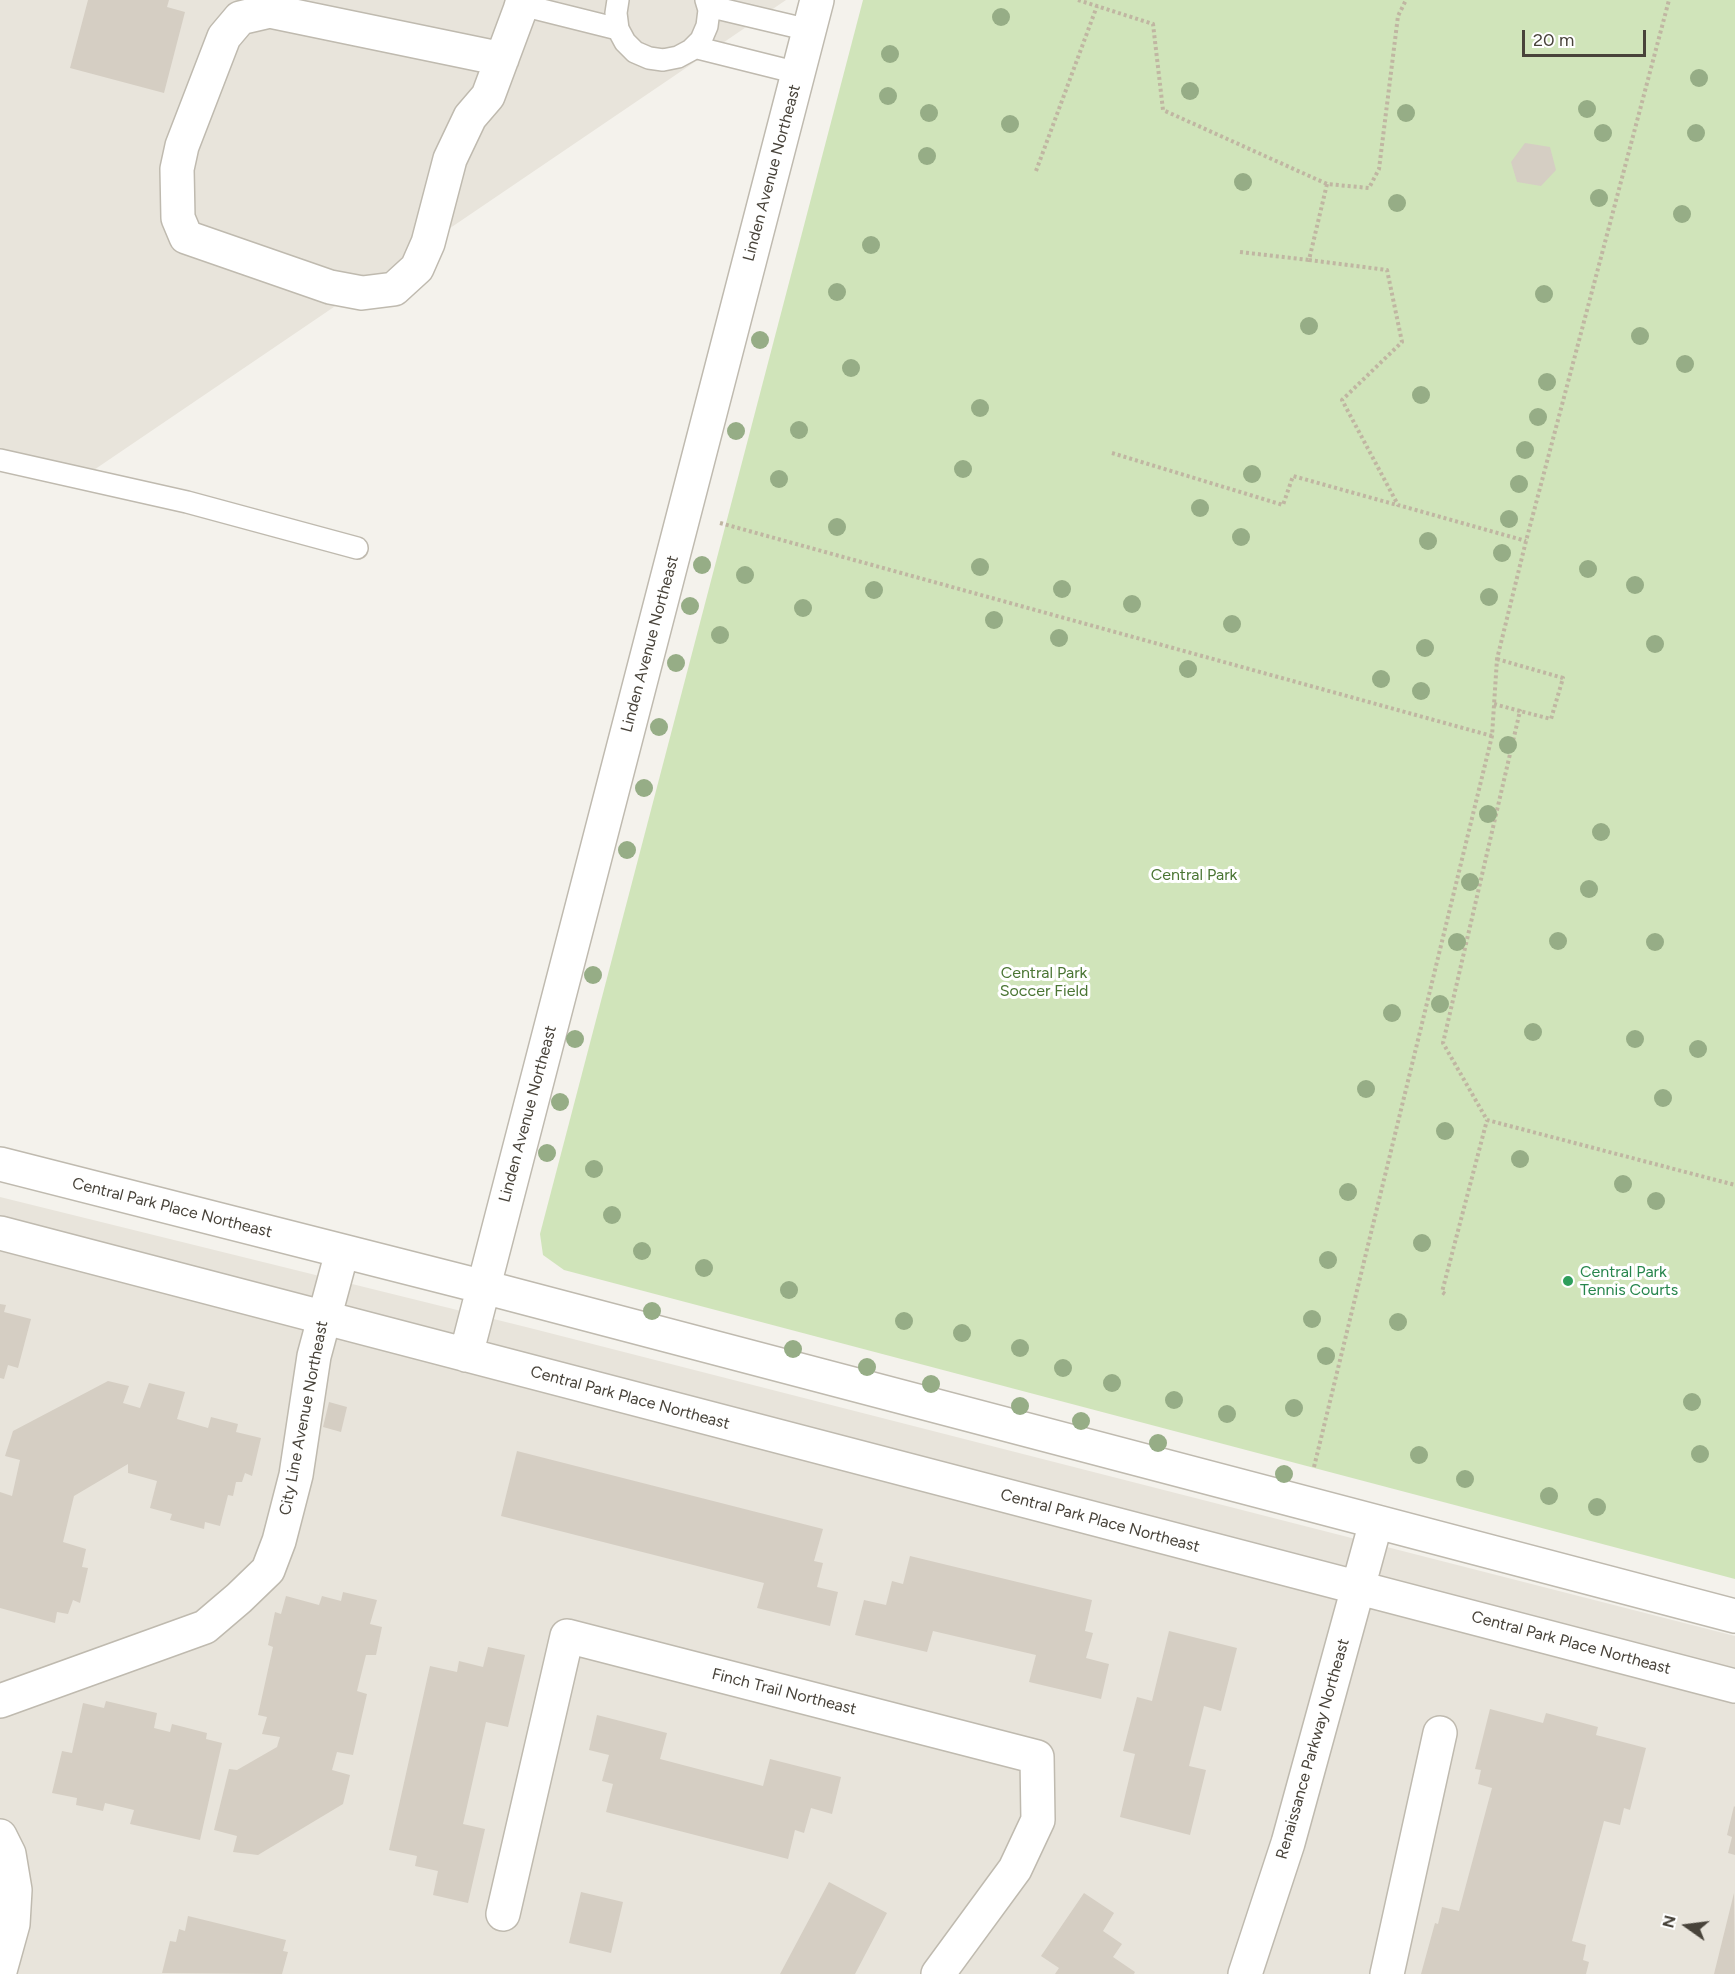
<!DOCTYPE html>
<html>
<head>
<meta charset="utf-8">
<style>
	body { margin:0 }
	#map { position:relative; width:1735px; height:1974px; overflow:hidden; background:#f4f2ec; font-family:Figtree,sans-serif }
	canvas { display:block }
	.north { position:absolute; left:1657px; top:1896px; width:60px; height:60px; -webkit-text-stroke:4px #fff; paint-order:stroke; rotate:284deg; font-size:16px; font-weight:700; line-height:24px; text-align:center; color:#48433a }
	.north::after { content:''; display:block; margin:auto; width:21px; height:27px; background:#48433a; clip-path:polygon(50% 0,100% 100%,50% 72%,0 100%) }
	.scale { position:absolute; left:1522px; top:30px; width:124px; height:27px; box-sizing:border-box; border:3px solid #48433a; border-top:0; padding-left:8px; font-size:18px; line-height:21px; white-space:nowrap; color:#48433a; -webkit-text-stroke:4px #fff; paint-order:stroke }
</style>
</head>
<body>
<div id="map">
<canvas width="1735" height="1974"></canvas>
<div class="north">N</div>
<div class="scale">20 m</div>
</div>
<script>
const c = document.querySelector('canvas').getContext('2d');
c.lineJoin = 'round';
function fill(path, color) { c.fillStyle = color; c.fill(path, 'evenodd'); }
const shape = rows => new Path2D(rows.map(r => 'M' + r).join(''));
function strokePath(path, color, width, dash) { c.strokeStyle = color; c.lineWidth = width; c.lineCap = dash ? 'butt' : 'round'; c.setLineDash(dash || []); c.stroke(path); }
function drawText(font, color, halo, rows, align = 'center') {
  c.font = font + ' Figtree,sans-serif'; c.lineWidth = 6; c.setLineDash([]); c.textBaseline = 'middle'; c.strokeStyle = halo; c.fillStyle = color; for (const [text, x, y, turn = 0] of rows) {
    c.save(); c.translate(x, y); c.rotate((+turn || 0) * Math.PI / 180); c.textAlign = isNaN(turn) ? turn : align; if (halo) c.strokeText(text, 0, 0); c.fillText(text, 0, 0); c.restore();
  }
}
fill(shape([
	[0,0,786,0,85,476,0,455],
	[0,1197,530,1328,1735,1636,1735,1974,0,1974]
]), '#e8e4db');
fill(shape([
	[863,0,1735,0,1735,1579,564,1270,543,1255,540,1234]
]), '#d0e4ba');
fill(shape([
	[88,0,169,0,167,7,185,12,164,93,70,68],
	[1525,143,1550,147,1556,170,1541,186,1517,182,1511,162],
	[0,1304,6,1305,4,1312,31,1319,18,1368,8,1365,4,1379,0,1378],
	[108,1381,129,1386,123,1403,140,1408,149,1383,185,1392,177,1419,208,1428,211,1417,238,1424,236,1432,261,1438,252,1476,245,1473,242,1482,236,1482,233,1496,228,1495,220,1526,205,1522,204,1529,170,1520,172,1514,150,1508,157,1481,128,1473,128,1464,74,1496,63,1542,86,1549,82,1567,88,1568,80,1603,73,1600,68,1614,57,1612,55,1623,0,1608,0,1492,12,1496,20,1460,5,1456,13,1431],
	[329,1402,347,1407,341,1432,323,1427],
	[517,1451,823,1529,814,1561,823,1563,817,1587,838,1592,830,1626,757,1608,764,1583,501,1516],
	[910,1556,1092,1600,1085,1631,1093,1633,1086,1658,1109,1664,1101,1699,1029,1682,1036,1655,933,1631,927,1652,855,1635,864,1600,886,1605,892,1581,903,1584],
	[343,1592,377,1600,370,1624,382,1627,376,1655,366,1655,357,1691,367,1694,353,1755,337,1752,332,1770,350,1775,343,1804,258,1855,233,1852,237,1836,214,1830,229,1769,237,1770,277,1747,280,1737,262,1734,267,1717,258,1715,273,1647,268,1645,275,1612,281,1614,286,1596,319,1605,322,1596,341,1601],
	[1169,1631,1237,1648,1221,1711,1204,1706,1189,1766,1206,1770,1190,1835,1120,1817,1135,1754,1123,1751,1137,1697,1152,1701],
	[488,1647,525,1655,508,1727,486,1722,463,1824,485,1829,468,1903,433,1895,438,1871,415,1866,417,1856,389,1850,430,1666,457,1672,459,1661,483,1667],
	[106,1701,157,1713,154,1728,170,1732,172,1724,207,1733,206,1739,222,1743,200,1840,130,1824,134,1810,105,1803,103,1811,76,1805,77,1798,52,1793,62,1751,72,1753,83,1703,104,1708],
	[1490,1709,1543,1723,1546,1713,1598,1727,1596,1735,1646,1748,1630,1810,1624,1808,1620,1825,1604,1821,1572,1941,1586,1945,1583,1960,1589,1962,1586,1974,1421,1974,1435,1923,1438,1924,1442,1907,1459,1911,1492,1788,1478,1784,1481,1770,1475,1769],
	[597,1715,667,1733,660,1759,763,1786,770,1759,841,1777,832,1814,811,1808,804,1833,795,1830,788,1859,606,1812,613,1784,602,1781,609,1755,589,1750],
	[1734,1806,1735,1807,1735,1855,1728,1853,1732,1837,1727,1835],
	[829,1882,887,1913,855,1974,780,1974],
	[581,1892,623,1902,611,1953,569,1943],
	[1084,1893,1114,1913,1103,1931,1122,1944,1113,1957,1135,1972,1134,1974,1055,1974,1059,1968,1041,1956],
	[1734,1893,1735,1974,1714,1974],
	[188,1916,286,1940,283,1951,288,1952,282,1974,162,1973,170,1941,176,1942,179,1929,185,1931]
]), '#d5cec3');
const lane = shape([
	[618,0,616,13,618,29,625,42,635,52,649,58,663,60,678,57,691,50,701,40,707,26,709,10,706,0],
	[522,5,618,29],
	[708,6,809,30],
	[694,47,798,73],
	[0,460,187,502,357,548]
]);
const street = shape([
	[502,59,270,11,240,18,224,37,182,146,177,169,178,218,186,237,330,287,362,293,394,289,417,268,428,243,450,159,470,117,488,96,520,10,523,0],
	[0,1164,484,1287,1735,1616],
	[0,1233,1735,1686],
	[466,1355,817,0],
	[0,1701,205,1627,239,1598,268,1570,279,1541,296,1475,314,1356,342,1252],
	[0,1836,9,1854,15,1890,13,1924,0,1971],
	[503,1914,567,1636,1037,1757,1038,1820,1015,1869,938,1974],
	[1245,1974,1288,1843,1376,1522],
	[1387,1974,1440,1733]
]);
strokePath(lane, '#bfbaaf', 24);
strokePath(street, '#bfbaaf', 36);
strokePath(shape([
	[1078,0,1153,24,1163,110,1327,184,1369,188,1379,169,1398,16,1406,0],
	[1036,171,1097,6],
	[1327,184,1309,260,1387,270,1402,342,1342,400,1398,505,1526,541],
	[1240,252,1309,260],
	[1112,453,1283,505,1293,476,1397,505],
	[720,523,1492,736],
	[1497,659,1563,678,1551,719,1520,711],
	[1494,704,1520,711,1443,1043,1487,1120,1735,1185],
	[1445,1294,1442,1292,1487,1120],
	[1314,1467,1492,736,1497,659,1526,541,1669,0]
]), '#c0b6a2', 4, [3, 3]);
strokePath(lane, '#fff', 21);
strokePath(street, '#fff', 33);
c.fillStyle = '#96ad86';
for (const [x, y] of [
	[1001,17],
	[890,54],
	[1699,78],
	[1190,91],
	[888,96],
	[1587,109],
	[929,113],
	[1406,113],
	[1010,124],
	[1603,133],
	[1696,133],
	[927,156],
	[1243,182],
	[1599,198],
	[1397,203],
	[1682,214],
	[871,245],
	[837,292],
	[1544,294],
	[1309,326],
	[1640,336],
	[760,340],
	[1685,364],
	[851,368],
	[1547,382],
	[1421,395],
	[980,408],
	[1538,417],
	[799,430],
	[736,431],
	[1525,450],
	[963,469],
	[1252,474],
	[779,479],
	[1519,484],
	[1200,508],
	[1509,519],
	[837,527],
	[1241,537],
	[1428,541],
	[1502,553],
	[702,565],
	[980,567],
	[1588,569],
	[745,575],
	[1635,585],
	[1062,589],
	[874,590],
	[1489,597],
	[1132,604],
	[690,606],
	[803,608],
	[994,620],
	[1232,624],
	[720,635],
	[1059,638],
	[1655,644],
	[1425,648],
	[676,663],
	[1188,669],
	[1381,679],
	[1421,691],
	[659,727],
	[1508,745],
	[644,788],
	[1488,814],
	[1601,832],
	[627,850],
	[1470,882],
	[1589,889],
	[1558,941],
	[1457,942],
	[1655,942],
	[593,975],
	[1440,1004],
	[1392,1013],
	[1533,1032],
	[575,1039],
	[1635,1039],
	[1698,1049],
	[1366,1089],
	[1663,1098],
	[560,1102],
	[1445,1131],
	[547,1153],
	[1520,1159],
	[594,1169],
	[1623,1184],
	[1348,1192],
	[1656,1201],
	[612,1215],
	[1422,1243],
	[642,1251],
	[1328,1260],
	[704,1268],
	[789,1290],
	[652,1311],
	[1312,1319],
	[904,1321],
	[1398,1322],
	[962,1333],
	[1020,1348],
	[793,1349],
	[1326,1356],
	[867,1367],
	[1063,1368],
	[1112,1383],
	[931,1384],
	[1174,1400],
	[1692,1402],
	[1020,1406],
	[1294,1408],
	[1227,1414],
	[1081,1421],
	[1158,1443],
	[1700,1454],
	[1419,1455],
	[1284,1474],
	[1465,1479],
	[1549,1496],
	[1597,1507]
]) { c.beginPath(); c.arc(x, y, 9, 0, 2 * Math.PI); c.fill(); }
for (const [x, y, r, color] of [
	[1568,1281,6,"#2e9e5b"]
]) { const dot = new Path2D(); dot.arc(x, y, r, 0, 2 * Math.PI); c.fillStyle = color; c.fill(dot); strokePath(dot, '#fff', 2); }
drawText('16px', '#48433a', '#fff', [
	["Linden Avenue Northeast",772,173,-75],
	["Linden Avenue Northeast",650,644,-75],
	["Linden Avenue Northeast",528,1114,-75],
	["Central Park Place Northeast",172,1208,14],
	["Central Park Place Northeast",630,1398,15],
	["City Line Avenue Northeast",304,1418,-79],
	["Central Park Place Northeast",1100,1521,15],
	["Central Park Place Northeast",1571,1643,15],
	["Finch Trail Northeast",784,1692,14],
	["Renaissance Parkway Northeast",1313,1749,-74]
]);
drawText('16px', '#4a7533', '#fff', [
	["Central Park",1194,875],
	["Central Park",1044,973],
	["Soccer Field",1044,991]
]);
drawText('16px', '#27864d', '#fff', [
	["Central Park",1580,1272],
	["Tennis Courts",1580,1290]
], 'left');
</script>
</body>
</html>
